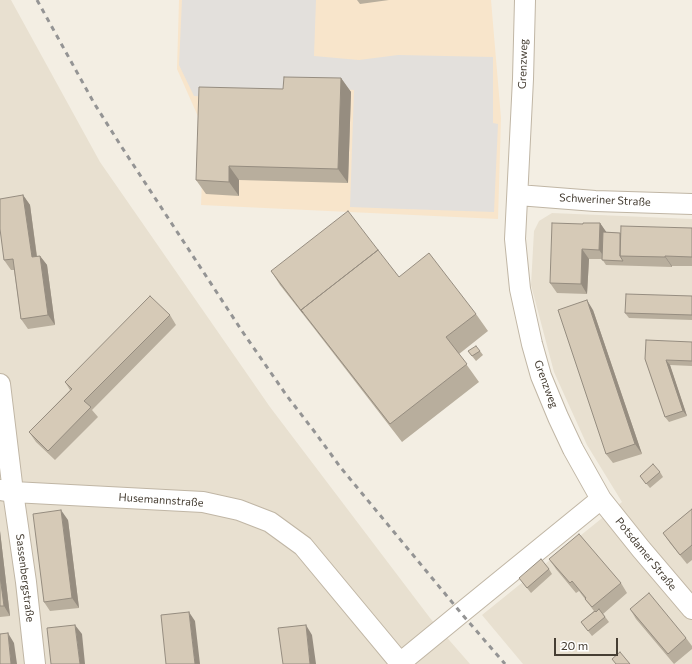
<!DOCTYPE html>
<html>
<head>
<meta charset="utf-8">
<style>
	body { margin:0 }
	#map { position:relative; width:692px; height:664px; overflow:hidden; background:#f3eee3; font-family:Commissioner,sans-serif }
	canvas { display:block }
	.scale { position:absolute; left:554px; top:638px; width:64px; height:18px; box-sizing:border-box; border:2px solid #463e33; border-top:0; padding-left:5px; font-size:12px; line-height:14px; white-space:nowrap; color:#463e33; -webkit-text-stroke:3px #fff; paint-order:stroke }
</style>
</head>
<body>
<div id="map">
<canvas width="692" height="664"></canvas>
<div class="scale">20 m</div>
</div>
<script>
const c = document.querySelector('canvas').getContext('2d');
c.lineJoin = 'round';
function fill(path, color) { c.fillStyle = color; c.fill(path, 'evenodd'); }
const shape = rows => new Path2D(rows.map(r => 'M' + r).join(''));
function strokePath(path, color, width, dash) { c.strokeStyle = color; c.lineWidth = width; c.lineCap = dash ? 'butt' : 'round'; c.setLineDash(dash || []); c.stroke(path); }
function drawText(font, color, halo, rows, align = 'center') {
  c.font = font + ' Commissioner,sans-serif'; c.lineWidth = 4; c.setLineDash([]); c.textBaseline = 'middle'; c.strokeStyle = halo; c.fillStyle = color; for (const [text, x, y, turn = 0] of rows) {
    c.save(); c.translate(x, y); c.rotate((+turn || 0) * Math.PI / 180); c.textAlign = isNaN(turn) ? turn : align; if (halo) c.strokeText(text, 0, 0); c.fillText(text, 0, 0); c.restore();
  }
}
fill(shape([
	[0,0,11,0,100,162,270,407,430,618,470,664,0,664],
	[552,213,692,219,692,664,523,664,482,615,622,502,587,445,554,372,531,285,534,231,539,221]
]), '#e8e0d0');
fill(shape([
	[179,0,491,0,501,118,498,219,201,205,204,130,177,69]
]), '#f8e5cb');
fill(shape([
	[182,0,316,0,314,56,359,60,398,55,493,57,493,123,498,124,494,212,376,208,350,207,354,90,289,85,288,101,194,96,179,65]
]), '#e3e0dc');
const street = shape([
	[525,0,523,79,515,239,520,289,532,344,541,376,558,417,573,449,601,499,641,549,692,609],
	[518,195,595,201,692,204],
	[0,384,13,492,26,582,35,664],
	[0,490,13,492,203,502,239,510,270,522,303,546,401,664],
	[400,663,461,613,601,499]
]);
strokePath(street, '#c0b6a5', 22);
strokePath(street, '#fff', 20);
strokePath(shape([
	[37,0,94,103,121,146,242,331,287,396,314,431,341,468,461,613,505,664]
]), '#949494', 3, [5, 5]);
fill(shape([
	[357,0,389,0,360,4],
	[341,78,351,92,348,183,239,180,239,196,206,194,196,180,283,89],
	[23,195,30,205,37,256,40,256,47,265,55,325,28,329,21,319,14,270,11,270,4,260],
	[600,223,606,232,620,233,692,228,692,266,672,266,672,267,606,265,602,259,589,259,587,294,557,293,550,283,583,224],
	[271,271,399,277,476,314,488,331,459,354,479,382,402,442,313,327,280,285],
	[692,296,692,320,629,318,625,313],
	[593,310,642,454,613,463,606,454],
	[170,315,176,325,92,410,98,417,55,460,36,442,29,432,70,390,65,382],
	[692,342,692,366,670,365,687,416,669,422,665,417,645,359],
	[468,351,480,351,483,355,476,361],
	[660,472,663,477,650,488,640,476],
	[692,509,692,560,687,564,670,543,663,533],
	[68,520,79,608,50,611,44,602],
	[0,531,10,616,0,617],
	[549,559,621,583,627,593,603,614,609,622,592,636,581,622,594,611,579,591,576,593,556,569],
	[549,569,552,574,531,593,519,578],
	[630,609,686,638,692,646,692,649,674,664,636,619]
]), '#b8ae9d');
fill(shape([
	[341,78,351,92,348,183,338,169],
	[229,166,239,180,239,196,229,182],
	[23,195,30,205,38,266,32,257],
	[600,223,607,233,606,259,599,250],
	[582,249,589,259,587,294,581,284],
	[40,256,47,265,55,325,48,315],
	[665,256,672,266,672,267,665,257],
	[587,300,593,310,642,454,635,444],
	[666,360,670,365,687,416,683,411],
	[61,510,68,520,79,608,72,598],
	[0,531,10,616,4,606,0,576],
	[189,612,195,621,200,664,195,664],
	[75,625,82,634,85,664,80,664],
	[306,625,312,635,316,664,310,664],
	[8,633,14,643,17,664,11,664]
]), '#968d80');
const building = shape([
	[284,77,341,78,338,169,229,166,229,182,196,180,199,87,283,89,284,77],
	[23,195,32,257,40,256,48,315,21,319,13,259,4,260,0,229,0,199,23,195],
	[348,211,378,250,301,310,303,313,271,271,348,211],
	[552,223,583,224,583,223,600,223,599,250,582,249,581,284,550,283,552,223],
	[621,226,692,228,692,257,665,256,665,257,620,256,621,226],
	[603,232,620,233,620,256,623,261,602,260,603,232],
	[378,250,399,277,429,253,476,314,446,337,467,364,390,424,301,310,378,250],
	[626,294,692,296,692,315,625,313,626,294],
	[150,296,170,315,84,401,91,407,48,451,29,432,72,389,65,382,150,296],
	[587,300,635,444,606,454,558,310,587,300],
	[646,340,692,342,692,361,666,360,683,411,665,417,645,359,646,340],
	[476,346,480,351,472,356,468,351,476,346],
	[653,464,660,472,646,484,640,476,653,464],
	[692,509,692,545,680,555,663,533,692,509],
	[61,510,72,598,44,602,33,514,61,510],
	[579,534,621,583,592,607,585,599,586,598,572,581,570,583,549,559,579,534],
	[541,559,549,569,527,588,519,578,541,559],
	[0,576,4,606,0,606,0,576],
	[649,593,686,638,668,654,630,609,649,593],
	[599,609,605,617,588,631,581,622,595,611,596,612,599,609],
	[189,612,195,664,166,664,161,615,189,612],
	[75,625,80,664,51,664,47,628,75,625],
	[306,625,310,664,283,664,278,628,306,625],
	[8,633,11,664,0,664,0,634,8,633],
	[620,652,630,664,616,664,612,659,620,652]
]);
fill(building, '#d6cab7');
strokePath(building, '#968d80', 1);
drawText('11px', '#463e33', '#fff', [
	["Grenzweg",523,64,-88],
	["Schweriner Straße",605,200,3],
	["Grenzweg",546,384,70],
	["Husemannstraße",161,500,4],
	["Potsdamer Straße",646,554,51],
	["Sassenbergstraße",25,578,83]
]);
</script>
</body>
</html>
